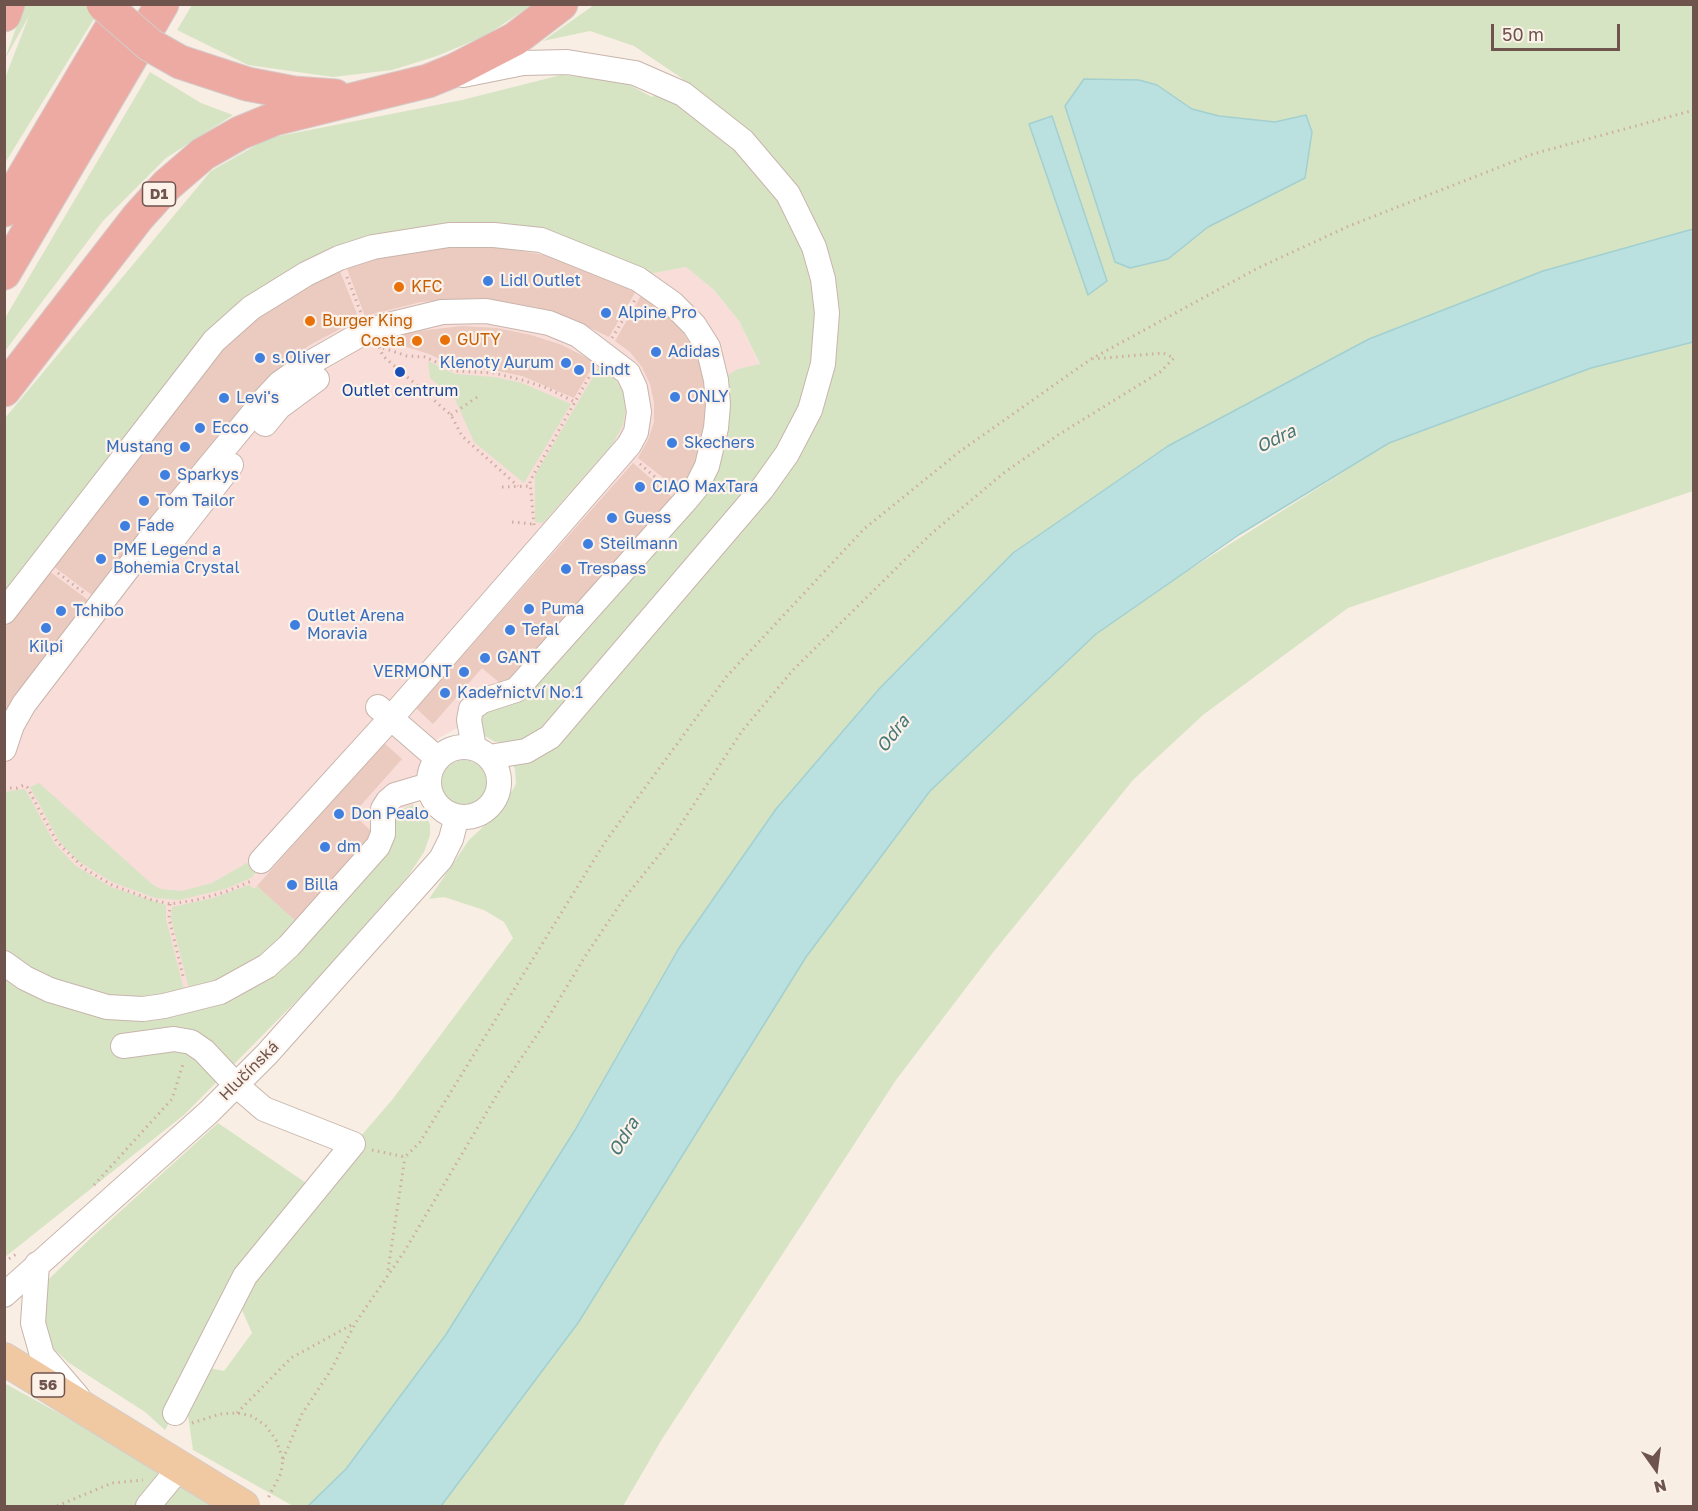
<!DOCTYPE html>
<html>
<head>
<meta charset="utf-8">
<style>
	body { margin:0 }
	#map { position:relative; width:1698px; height:1511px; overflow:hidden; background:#f9eee4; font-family:"Golos Text",sans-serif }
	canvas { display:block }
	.frame { position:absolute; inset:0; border:6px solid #6e544d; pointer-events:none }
	.north { position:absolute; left:1626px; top:1439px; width:60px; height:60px; -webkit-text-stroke:4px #fcf2e9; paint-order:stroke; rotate:166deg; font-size:16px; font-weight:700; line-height:24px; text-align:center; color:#6e544d }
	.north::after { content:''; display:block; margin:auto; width:21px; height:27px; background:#6e544d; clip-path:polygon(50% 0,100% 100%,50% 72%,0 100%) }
	.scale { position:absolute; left:1491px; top:24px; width:129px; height:27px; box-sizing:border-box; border:3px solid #6e544d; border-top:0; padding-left:8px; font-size:18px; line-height:21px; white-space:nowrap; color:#6e544d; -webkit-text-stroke:4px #fcf2e9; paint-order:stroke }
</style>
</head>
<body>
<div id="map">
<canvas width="1698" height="1511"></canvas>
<div class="frame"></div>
<div class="north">N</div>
<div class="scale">50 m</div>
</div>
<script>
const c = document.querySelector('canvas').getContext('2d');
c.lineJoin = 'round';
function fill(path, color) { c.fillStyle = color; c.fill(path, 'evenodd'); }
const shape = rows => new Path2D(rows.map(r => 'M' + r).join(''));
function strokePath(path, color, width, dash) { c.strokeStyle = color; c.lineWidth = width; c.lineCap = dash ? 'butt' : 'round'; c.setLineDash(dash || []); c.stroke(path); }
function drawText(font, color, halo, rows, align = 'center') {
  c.font = font + ' "Golos Text",sans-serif'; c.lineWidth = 4.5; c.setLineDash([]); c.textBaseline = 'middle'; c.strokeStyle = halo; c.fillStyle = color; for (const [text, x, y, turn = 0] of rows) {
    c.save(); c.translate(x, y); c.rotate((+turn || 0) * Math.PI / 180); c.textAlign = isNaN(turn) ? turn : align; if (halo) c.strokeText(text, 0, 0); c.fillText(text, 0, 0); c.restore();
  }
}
fill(shape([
	[423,229,649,274,686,267,714,290,739,321,760,365,738,369,725,431,564,650,514,704,479,716,439,738,420,762,413,805,398,810,394,833,225,998,5,972,4,599,214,330]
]), '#f8ddd9');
fill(shape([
	[24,5,86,5,97,14,5,163,5,78,29,16,5,59],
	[192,5,192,4,532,5,485,36,437,56,392,70,333,77,248,65,177,30],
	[594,5,1693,5,1693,229,1543,272,1369,339,1168,446,1013,553,880,688,776,809,679,948,575,1130,445,1336,346,1469,308,1506,293,1506,193,1450,185,1394,165,1430,145,1412,69,1363,53,1348,43,1318,45,1289,49,1279,93,1236,218,1123,315,1189,392,1100,513,938,504,922,484,910,444,897,429,899,469,840,501,810,516,784,515,769,503,743,495,742,480,733,479,716,490,710,514,704,694,503,725,377,738,369,760,364,739,321,714,290,686,267,649,274,543,235,336,250,5,599,5,418,211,171,269,138,462,100,561,75,622,81,652,97,683,79,634,46,590,31,543,41],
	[245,1278,242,1310,252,1333,224,1371,199,1366],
	[150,72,201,103,233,115,166,158,103,221,5,351,5,318],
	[1693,342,1693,491,1348,608,1203,715,1133,780,991,955,896,1080,662,1439,623,1506,441,1506,578,1323,806,957,930,791,1096,634,1178,577,1389,443,1591,368],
	[428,361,455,374,494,377,522,383,571,404,524,483,474,442,455,399,430,378],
	[600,365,612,374,623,392,626,407,623,425,612,445,543,523,535,522,535,475],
	'441 783a23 23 0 1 1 46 0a23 23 0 1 1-46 0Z',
	[39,783,153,885,161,889,182,891,212,883,247,863,257,871,251,878,225,889,179,900,155,898,112,882,78,861,59,841,30,787],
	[25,789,55,844,76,866,111,887,166,905,166,919,185,994,117,999,53,983,5,952,4,792],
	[413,805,425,813,430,825,430,835,424,852,408,876,316,981,185,1114,5,1257,5,972,60,1003,225,998,394,833,398,810],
	[249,885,254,889,257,886,298,923,282,941,240,973,190,992,171,919,172,907,213,898],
	[4,1383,150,1463,213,1506,5,1506]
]), '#d6e4c4');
const water = shape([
	[1084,79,1139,80,1157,85,1192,109,1219,116,1275,122,1306,115,1312,132,1305,178,1208,227,1168,259,1130,268,1115,262,1065,106,1084,79],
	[1052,116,1107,281,1088,295,1029,124,1052,116],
	[1693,229,1693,342,1591,368,1389,443,1240,534,1096,634,930,791,806,957,578,1323,441,1506,308,1506,346,1469,445,1336,575,1130,679,948,776,809,880,688,1013,553,1168,446,1369,339,1543,271,1693,229]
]);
fill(water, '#bbe0e0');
strokePath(water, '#a2d0d0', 1.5);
fill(shape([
	[483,245,551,256,573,262,636,291,609,337,574,320,536,307,479,298,421,302,365,316,346,266,414,248],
	[339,269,359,319,308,346,259,388,96,598,53,566,209,363,241,330,277,302],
	[642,294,679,326,696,353,706,384,708,416,697,463,680,491,638,458,648,440,654,422,654,402,650,384,642,367,630,352,615,341],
	[462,326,497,328,531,335,562,345,595,362,574,398,522,376,493,370,458,368,429,354,391,342,392,337,410,332],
	[633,463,674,499,510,682,501,684,482,668,433,724,416,708],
	[49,571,92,603,4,721,4,629],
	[384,743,402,759,353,814,370,830,370,839,297,922,257,886]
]), '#ebcabf');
const minor = shape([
	[463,75,523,63,567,62,635,73,683,94,743,141,788,194,814,247,823,279,827,313,823,364,810,410,787,454,762,489,550,737,526,751,489,757],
	[265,424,279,407,317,379],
	[160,556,231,465],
	[4,612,194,367,214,341,251,308,306,274,339,258,373,247,449,235,494,235,541,240,638,279,672,303,694,325,708,347,716,380,718,405,716,428,707,466,696,488,686,500,516,690,482,701,471,709,469,720,474,748],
	[378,707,438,759],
	'429 782a35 35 0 1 1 70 0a35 35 0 1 1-70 0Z',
	[4,749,12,725,24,704,161,525,265,399,280,383,303,367,368,330,442,312,486,311,549,323,578,335,628,373,635,388,639,412,636,432,629,445,391,718,261,861],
	[4,963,25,978,50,990,107,1007,143,1009,164,1006,220,992,267,966,289,946,346,882,378,846,383,834,383,809,388,801,395,795,429,785],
	[123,1046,174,1039,191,1042,204,1051,236,1085,264,1109,353,1144,245,1276,175,1413],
	[37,1264,33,1323,42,1355,78,1397],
	[4,1295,209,1112,267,1054,441,859,451,839,457,816],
	[148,1506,181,1466]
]);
const major = shape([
	[4,1359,243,1506]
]);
const highway = shape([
	[4,15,8,4],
	[151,23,162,4],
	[247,84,294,93,335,96],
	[4,210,112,27],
	[4,273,137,47],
	[4,390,138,217,167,185,203,154,240,133,274,119,428,81,455,70,515,39,561,4]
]);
strokePath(minor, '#c8b5ac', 26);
strokePath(major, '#d4ccca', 34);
strokePath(highway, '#d4ccca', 35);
strokePath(shape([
	[347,277,361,313],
	[612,338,635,300],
	[379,347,383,356,451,415,462,436,518,486],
	[383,348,407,356,425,357,456,371,494,373,522,380,547,388,575,402],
	[451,415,480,395],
	[640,464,669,489],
	[502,487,531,486],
	[512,522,532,524],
	[534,525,530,481,592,372],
	[58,573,84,593],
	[4,788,17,788,24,785,27,787,57,842,85,869,112,885,152,900,170,904,196,900,225,892,254,880],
	[170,904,169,918,184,980],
	[372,1150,405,1157,420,1142,605,842,727,676,864,529,959,452,1091,359,1258,268,1349,226,1533,154,1694,110],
	[94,1185,172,1099,184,1061],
	[4,1262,18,1253],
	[388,1270,405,1157],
	[237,1413,291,1358,355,1323],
	[192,1423,220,1414,237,1413,252,1416,266,1426,276,1440,283,1459,281,1473,267,1500],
	[283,1459,302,1414,331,1370,356,1322,404,1252,501,1088,543,1026,586,955,623,900,668,844,742,731,793,670,932,533,1005,472,1058,435,1160,372,1174,358,1163,353,1093,359],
	[57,1506,112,1483,143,1480]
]), '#cfada2', 3, [1.5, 4.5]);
strokePath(minor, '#fff', 24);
strokePath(major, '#f0c9a3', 32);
strokePath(highway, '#ecaaa2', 33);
const highwayBridge = shape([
	[103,4,150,45,180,62,247,84]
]);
strokePath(highwayBridge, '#d4ccca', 35, []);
strokePath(highwayBridge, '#ecaaa2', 33);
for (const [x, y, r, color] of [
	[488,281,6,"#3f7fe0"],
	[399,287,6,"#e8710a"],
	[606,313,6,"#3f7fe0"],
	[310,321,6,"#e8710a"],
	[445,340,6,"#e8710a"],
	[417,341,6,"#e8710a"],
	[656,352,6,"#3f7fe0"],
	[260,358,6,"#3f7fe0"],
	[566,363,6,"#3f7fe0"],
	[579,370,6,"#3f7fe0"],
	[400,372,6,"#1a4fb4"],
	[675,397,6,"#3f7fe0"],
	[224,398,6,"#3f7fe0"],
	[200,428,6,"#3f7fe0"],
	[672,443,6,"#3f7fe0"],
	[185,447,6,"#3f7fe0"],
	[165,475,6,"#3f7fe0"],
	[640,487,6,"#3f7fe0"],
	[144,501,6,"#3f7fe0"],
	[612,518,6,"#3f7fe0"],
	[125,526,6,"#3f7fe0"],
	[588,544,6,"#3f7fe0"],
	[101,559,6,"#3f7fe0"],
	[566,569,6,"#3f7fe0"],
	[529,609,6,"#3f7fe0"],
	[61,611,6,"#3f7fe0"],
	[295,625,6,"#3f7fe0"],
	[46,628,6,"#3f7fe0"],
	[510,630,6,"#3f7fe0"],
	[485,658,6,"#3f7fe0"],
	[464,672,6,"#3f7fe0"],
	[445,693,6,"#3f7fe0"],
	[339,814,6,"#3f7fe0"],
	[325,847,6,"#3f7fe0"],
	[292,885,6,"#3f7fe0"]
]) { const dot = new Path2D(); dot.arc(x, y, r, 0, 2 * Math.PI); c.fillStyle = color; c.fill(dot); strokePath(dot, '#fcf2e9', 2); }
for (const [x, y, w] of [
	[159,194,33],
	[48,1385,33]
]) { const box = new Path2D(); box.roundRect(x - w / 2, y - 12, w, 24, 4.5); c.fillStyle = '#fcf2e9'; c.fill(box); strokePath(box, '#6e544d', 1.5); }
drawText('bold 15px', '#6e544d', null, [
	["D1",159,194],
	["56",48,1385]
]);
drawText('16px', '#366cbe', '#fcf2e9', [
	["Lidl Outlet",500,281],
	["Alpine Pro",618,313],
	["Adidas",668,352],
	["s.Oliver",272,358],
	["Klenoty Aurum",554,363,"right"],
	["Lindt",591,370],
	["ONLY",687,397],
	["Levi's",236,398],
	["Ecco",212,428],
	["Skechers",684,443],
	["Mustang",173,447,"right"],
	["Sparkys",177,475],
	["CIAO MaxTara",652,487],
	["Tom Tailor",156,501],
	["Guess",624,518],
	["Fade",137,526],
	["Steilmann",600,544],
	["PME Legend a",113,550],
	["Bohemia Crystal",113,568],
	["Trespass",578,569],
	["Puma",541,609],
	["Tchibo",73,611],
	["Outlet Arena",307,616],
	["Moravia",307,634],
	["Tefal",522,630],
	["Kilpi",46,647,"center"],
	["GANT",497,658],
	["VERMONT",452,672,"right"],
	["Kadeřnictví No.1",457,693],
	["Don Pealo",351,814],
	["dm",337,847],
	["Billa",304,885]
], 'left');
drawText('16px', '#c56008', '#fcf2e9', [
	["KFC",411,287],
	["Burger King",322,321],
	["GUTY",457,340],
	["Costa",405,341,"right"]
], 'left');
drawText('16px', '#164399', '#fcf2e9', [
	["Outlet centrum",400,391]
]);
drawText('16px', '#6e544d', '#fcf2e9', [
	["Hlučínská",249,1071,-45]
]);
drawText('italic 18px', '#467778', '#fcf2e9', [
	["Odra",1276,439,-26],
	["Odra",893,734,-52],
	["Odra",624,1137,-59]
]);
</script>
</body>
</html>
